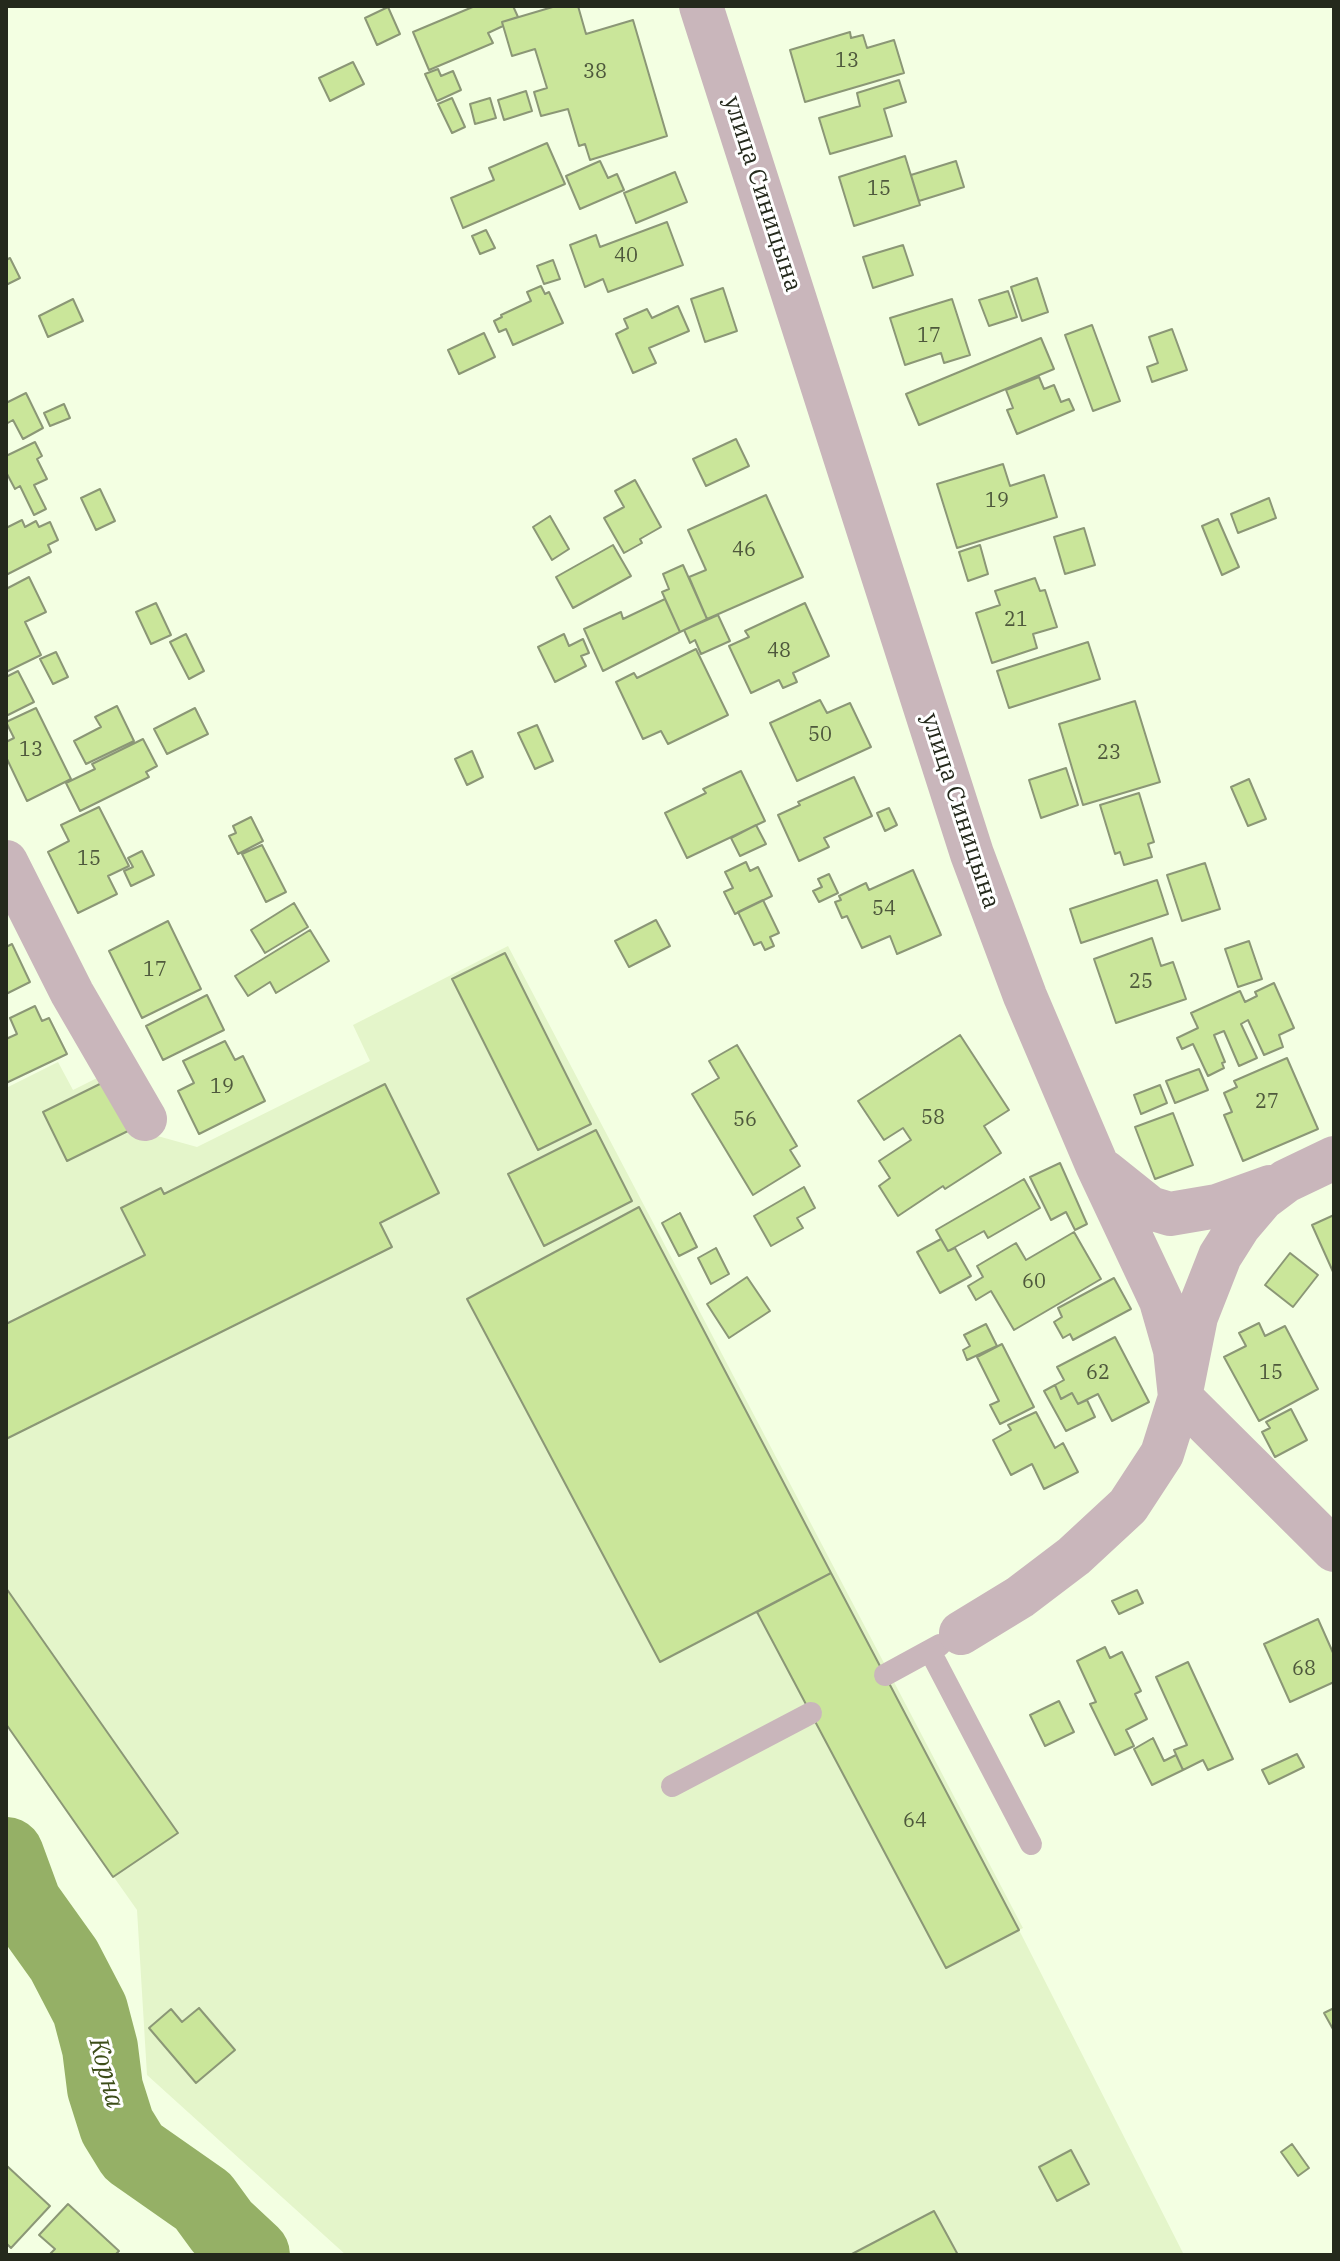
<!DOCTYPE html>
<html>
<head>
<meta charset="utf-8">
<style>
	body { margin:0 }
	#map { position:relative; width:1340px; height:2261px; overflow:hidden; background:#f3ffe2; font-family:"IBM Plex Serif",serif }
	canvas { display:block }
	.frame { position:absolute; inset:0; border:8px solid #24291c; pointer-events:none }
</style>
</head>
<body>
<div id="map">
<canvas width="1340" height="2261"></canvas>
<div class="frame"></div>
</div>
<script>
const c = document.querySelector('canvas').getContext('2d');
c.lineJoin = 'round';
function fill(path, color) { c.fillStyle = color; c.fill(path, 'evenodd'); }
const shape = rows => new Path2D(rows.map(r => 'M' + r).join(''));
function strokePath(path, color, width, dash) { c.strokeStyle = color; c.lineWidth = width; c.lineCap = dash ? 'butt' : 'round'; c.setLineDash(dash || []); c.stroke(path); }
function drawText(font, color, halo, rows, align = 'center') {
  c.font = font + ' "IBM Plex Serif",serif'; c.lineWidth = 6; c.setLineDash([]); c.textBaseline = 'middle'; c.strokeStyle = halo; c.fillStyle = color; for (const [text, x, y, turn = 0] of rows) {
    c.save(); c.translate(x, y); c.rotate((+turn || 0) * Math.PI / 180); c.textAlign = isNaN(turn) ? turn : align; if (halo) c.strokeText(text, 0, 0); c.fillText(text, 0, 0); c.restore();
  }
}
fill(shape([
	[508,946,1023,1928,1019,1930,1184,2255,346,2255,147,2075,137,1910,6,1724,6,1088,58,1062,73,1090,107,1073,136,1130,197,1147,370,1061,353,1025]
]), '#e4f5ca');
strokePath(shape([
	[6,1855,24,1904,64,1960,90,2010,100,2048,105,2088,117,2126,133,2152,203,2201,222,2227,252,2255]
]), '#95b066', 76);
const building = shape([
	[475,6,513,6,518,17,502,22,503,26,488,33,493,43,429,70,413,32,475,6],
	[556,6,578,6,586,34,633,20,667,136,590,160,585,144,579,146,568,109,541,116,534,92,547,88,535,49,512,56,502,22,556,6],
	[388,7,400,34,377,45,365,18,388,7],
	[850,32,851,38,863,35,867,48,894,40,904,73,805,102,790,50,850,32],
	[353,62,364,84,330,101,319,78,353,62],
	[438,69,441,76,453,71,461,90,437,101,425,74,438,69],
	[899,80,906,102,884,109,892,136,830,154,819,118,860,106,857,93,899,80],
	[526,91,532,111,504,120,498,100,526,91],
	[452,98,465,127,452,133,438,104,452,98],
	[490,98,496,118,475,124,470,104,490,98],
	[547,143,565,184,463,228,451,198,494,180,489,168,547,143],
	[905,156,920,205,854,226,839,177,905,156],
	[600,161,608,178,617,174,624,190,580,209,566,176,600,161],
	[956,161,964,187,919,201,911,175,956,161],
	[675,172,687,202,636,223,624,193,675,172],
	[667,222,683,265,608,292,603,279,585,287,570,245,596,235,600,247,667,222],
	[486,230,495,248,480,254,472,236,486,230],
	[903,245,913,275,873,288,863,257,903,245],
	[10,258,20,278,6,285,6,260,10,258],
	[553,260,560,279,544,284,537,266,553,260],
	[1037,278,1048,312,1022,321,1011,287,1037,278],
	[541,286,545,294,549,292,563,323,513,345,506,329,499,332,494,321,502,317,501,315,531,301,527,292,541,286],
	[723,288,737,331,705,342,691,299,723,288],
	[1008,291,1017,317,989,326,979,300,1008,291],
	[73,299,83,321,48,337,39,316,73,299],
	[952,299,970,355,944,363,941,353,905,365,890,318,952,299],
	[678,306,689,331,649,348,656,363,633,373,616,334,628,328,624,319,647,309,652,318,678,306],
	[1092,325,1120,401,1093,411,1065,335,1092,325],
	[1172,329,1187,370,1152,382,1147,367,1158,363,1149,337,1172,329],
	[484,333,495,357,459,374,448,350,484,333],
	[1041,338,1054,369,919,425,906,394,1041,338],
	[1039,377,1044,389,1054,385,1061,402,1069,399,1074,410,1017,434,1007,410,1013,408,1006,390,1039,377],
	[26,393,43,428,23,439,13,420,6,424,6,403,26,393],
	[64,404,70,418,50,426,44,413,64,404],
	[736,439,749,466,706,486,693,459,736,439],
	[35,442,42,456,37,459,47,479,34,485,46,509,34,515,20,486,15,489,6,472,6,456,35,442],
	[1003,464,1010,486,1044,475,1057,517,957,548,937,484,1003,464],
	[635,480,661,527,640,539,642,543,624,553,604,518,624,507,615,491,635,480],
	[100,489,115,521,96,530,81,498,100,489],
	[766,495,803,577,707,619,689,577,706,570,688,530,766,495],
	[1269,498,1276,518,1238,533,1231,514,1269,498],
	[550,516,569,549,552,560,533,527,550,516],
	[1218,519,1239,567,1222,575,1202,526,1218,519],
	[22,520,25,527,36,521,39,527,50,522,58,540,48,545,51,552,6,575,6,528,22,520],
	[1084,528,1095,565,1065,574,1054,537,1084,528],
	[613,545,631,576,573,608,556,577,613,545],
	[980,545,988,574,968,581,959,552,980,545],
	[683,565,707,619,680,632,662,592,669,589,663,574,683,565],
	[29,577,46,612,25,622,41,655,6,672,6,589,29,577],
	[1035,578,1040,591,1045,590,1057,627,1033,634,1037,648,992,663,976,613,1000,605,995,591,1035,578],
	[665,599,680,632,603,671,584,629,621,612,623,619,665,599],
	[156,603,171,635,151,644,136,612,156,603],
	[805,603,829,656,793,673,797,682,783,688,779,680,751,693,729,646,749,637,745,631,805,603],
	[718,615,730,641,701,654,695,640,690,643,684,630,718,615],
	[186,634,204,671,189,679,170,642,186,634],
	[564,634,569,646,583,639,589,653,581,656,586,666,555,682,538,647,564,634],
	[1088,642,1100,679,1009,708,997,671,1088,642],
	[696,649,728,715,668,744,661,731,643,739,616,682,634,673,637,678,696,649],
	[56,652,68,677,53,684,40,659,56,652],
	[18,671,34,702,6,716,6,677,18,671],
	[820,700,827,713,850,703,871,747,797,781,770,723,820,700],
	[1135,701,1160,782,1083,805,1059,724,1135,701],
	[117,706,134,741,86,764,74,741,101,727,95,717,117,706],
	[36,708,71,779,27,801,6,757,6,742,14,738,6,722,36,708],
	[195,708,208,734,167,754,154,729,195,708],
	[537,725,553,761,535,769,518,733,537,725],
	[143,739,157,766,146,772,149,777,80,811,66,783,95,769,92,764,143,739],
	[472,751,483,777,467,785,455,759,472,751],
	[1066,768,1078,805,1041,818,1029,780,1066,768],
	[741,771,765,821,687,858,665,813,706,793,703,789,741,771],
	[854,777,872,816,824,838,829,847,799,861,778,815,800,805,798,802,854,777],
	[1249,779,1266,819,1248,826,1231,787,1249,779],
	[1139,793,1154,842,1148,844,1152,857,1124,865,1120,852,1115,854,1100,805,1139,793],
	[99,807,129,866,108,876,117,894,78,913,48,852,69,841,61,825,99,807],
	[889,808,897,825,885,831,877,813,889,808],
	[251,817,263,841,238,854,229,836,236,833,233,826,251,817],
	[756,825,766,844,740,856,731,838,756,825],
	[262,845,286,892,266,902,242,854,262,845],
	[142,851,154,875,131,886,124,871,133,867,128,858,142,851],
	[746,862,750,871,758,867,772,896,735,914,724,892,733,888,725,872,746,862],
	[1205,863,1220,909,1182,921,1167,875,1205,863],
	[913,870,941,935,897,954,890,936,862,948,847,916,842,918,835,902,841,900,839,896,866,883,869,890,913,870],
	[829,874,838,893,819,902,813,891,822,887,818,879,829,874],
	[1157,880,1168,914,1081,943,1070,909,1157,880],
	[763,900,779,933,770,937,774,946,765,950,761,942,754,945,738,912,763,900],
	[294,903,308,927,265,953,251,930,294,903],
	[656,920,670,946,629,967,615,941,656,920],
	[168,921,201,989,142,1018,109,951,168,921],
	[310,930,329,961,276,993,270,982,248,996,235,976,310,930],
	[1152,938,1161,966,1173,962,1186,999,1116,1023,1094,959,1152,938],
	[1249,941,1262,979,1238,987,1225,949,1249,941],
	[12,944,30,982,6,994,6,947,12,944],
	[505,953,591,1124,538,1150,452,979,505,953],
	[1274,983,1294,1028,1279,1035,1283,1047,1264,1055,1248,1020,1241,1024,1257,1058,1239,1066,1224,1031,1214,1035,1225,1062,1222,1063,1224,1068,1208,1076,1193,1044,1182,1049,1177,1038,1198,1028,1191,1013,1240,991,1245,1002,1257,996,1255,992,1274,983],
	[207,995,224,1030,163,1060,146,1026,207,995],
	[35,1006,42,1021,49,1018,67,1054,6,1083,6,1039,17,1034,10,1018,35,1006],
	[960,1035,1009,1110,984,1126,1001,1153,945,1189,943,1186,898,1216,879,1186,890,1178,879,1161,911,1140,903,1128,884,1140,858,1101,960,1035],
	[225,1041,235,1060,243,1056,265,1101,199,1134,178,1091,194,1083,183,1061,225,1041],
	[737,1045,797,1146,790,1150,800,1166,753,1195,692,1094,719,1078,709,1061,737,1045],
	[1287,1058,1318,1129,1243,1161,1224,1115,1232,1112,1224,1093,1237,1087,1234,1081,1287,1058],
	[1199,1069,1208,1090,1175,1103,1166,1081,1199,1069],
	[108,1080,132,1129,67,1161,43,1112,108,1080],
	[385,1084,439,1193,380,1223,392,1247,6,1439,6,1324,145,1255,121,1208,161,1188,164,1194,385,1084],
	[1160,1085,1167,1103,1141,1114,1134,1095,1160,1085],
	[1173,1113,1193,1165,1155,1179,1135,1127,1173,1113],
	[596,1130,632,1201,544,1246,508,1174,596,1130],
	[1060,1163,1087,1224,1075,1230,1066,1212,1051,1220,1030,1177,1060,1163],
	[1024,1179,1040,1208,988,1238,984,1231,948,1251,936,1230,1024,1179],
	[804,1187,815,1208,797,1218,803,1228,771,1246,754,1216,804,1187],
	[639,1207,831,1573,660,1662,467,1299,639,1207],
	[680,1213,697,1247,679,1256,662,1223,680,1213],
	[1334,1215,1334,1274,1312,1225,1334,1215],
	[1074,1232,1101,1279,1014,1330,991,1291,976,1300,968,1286,983,1277,977,1266,1016,1243,1026,1260,1074,1232],
	[941,1239,948,1251,955,1248,971,1276,940,1293,917,1252,941,1239],
	[716,1248,729,1274,711,1284,698,1258,716,1248],
	[1290,1253,1318,1275,1293,1307,1265,1285,1290,1253],
	[747,1277,770,1311,729,1338,707,1304,747,1277],
	[1114,1278,1131,1309,1073,1340,1070,1334,1063,1338,1054,1322,1062,1317,1058,1308,1114,1278],
	[1259,1323,1265,1336,1285,1326,1318,1389,1259,1421,1224,1357,1246,1346,1239,1333,1259,1323],
	[986,1324,997,1346,967,1360,963,1350,970,1346,964,1335,986,1324],
	[1115,1337,1149,1402,1112,1421,1098,1394,1078,1404,1072,1393,1061,1399,1055,1385,1064,1380,1057,1367,1115,1337],
	[1002,1344,1034,1407,1000,1424,990,1405,999,1401,977,1357,1002,1344],
	[1055,1385,1061,1399,1072,1393,1078,1404,1087,1400,1095,1417,1066,1431,1044,1391,1055,1385],
	[1291,1409,1307,1440,1275,1457,1262,1432,1270,1428,1266,1422,1291,1409],
	[1036,1412,1055,1448,1063,1443,1078,1472,1044,1489,1032,1464,1011,1475,993,1440,1011,1430,1008,1425,1036,1412],
	[831,1573,1019,1930,946,1968,757,1612,831,1573],
	[6,1588,178,1833,113,1877,6,1724,6,1588],
	[1137,1590,1143,1603,1119,1614,1112,1601,1137,1590],
	[1318,1619,1334,1655,1334,1682,1290,1702,1264,1644,1318,1619],
	[1105,1647,1110,1658,1122,1652,1141,1691,1135,1694,1147,1719,1126,1730,1134,1746,1115,1755,1090,1704,1096,1702,1077,1661,1105,1647],
	[1188,1662,1233,1759,1208,1770,1203,1760,1183,1770,1174,1750,1187,1745,1156,1677,1188,1662],
	[1059,1701,1074,1732,1045,1746,1030,1715,1059,1701],
	[1153,1738,1164,1761,1176,1755,1183,1770,1152,1785,1134,1749,1153,1738],
	[1297,1754,1304,1767,1269,1784,1262,1770,1297,1754],
	[199,2008,235,2050,196,2083,149,2028,171,2009,182,2022,199,2008],
	[1334,2008,1334,2031,1324,2013,1334,2008],
	[1292,2144,1309,2168,1298,2176,1281,2152,1292,2144],
	[1071,2150,1089,2184,1057,2201,1039,2167,1071,2150],
	[7,2166,50,2206,11,2248,6,2243,7,2166],
	[68,2204,119,2251,115,2255,49,2255,55,2249,39,2235,68,2204],
	[934,2211,958,2255,850,2255,934,2211]
]);
fill(building, '#cae69a');
strokePath(building, '#8b9776', 2);
strokePath(shape([
	[930,1651,1031,1844],
	[885,1675,940,1645],
	[672,1786,811,1713]
]), '#c9b6bb', 22);
strokePath(shape([
	[701,6,972,854,1025,996,1097,1165,1161,1301,1175,1350,1180,1397,1334,1550],
	[6,862,72,993,145,1119],
	[1105,1172,1150,1208,1170,1214,1217,1206,1270,1187],
	[961,1633,1020,1597,1074,1556,1128,1506,1162,1454,1180,1397,1196,1317,1220,1256,1239,1226,1262,1199,1286,1181,1334,1158]
]), '#c9b6bb', 44);
drawText('20px', '#4e583c', null, [
	["13",847,61],
	["38",595,72],
	["15",879,189],
	["40",626,256],
	["17",929,336],
	["19",997,501],
	["46",744,550],
	["21",1016,620],
	["48",779,651],
	["50",820,735],
	["13",31,750],
	["23",1109,753],
	["15",89,859],
	["54",884,909],
	["17",155,970],
	["25",1141,982],
	["19",222,1087],
	["27",1267,1102],
	["58",933,1118],
	["56",745,1120],
	["60",1034,1282],
	["62",1098,1373],
	["15",1271,1373],
	["68",1304,1669],
	["64",915,1821]
]);
drawText('24px', '#24291c', '#fff', [
	["улица Синицына",762,194,72],
	["улица Синицына",960,811,72]
]);
drawText('italic 26px', '#3c4d18', '#fff', [
	["Корна",106,2073,75]
]);
</script>
</body>
</html>
